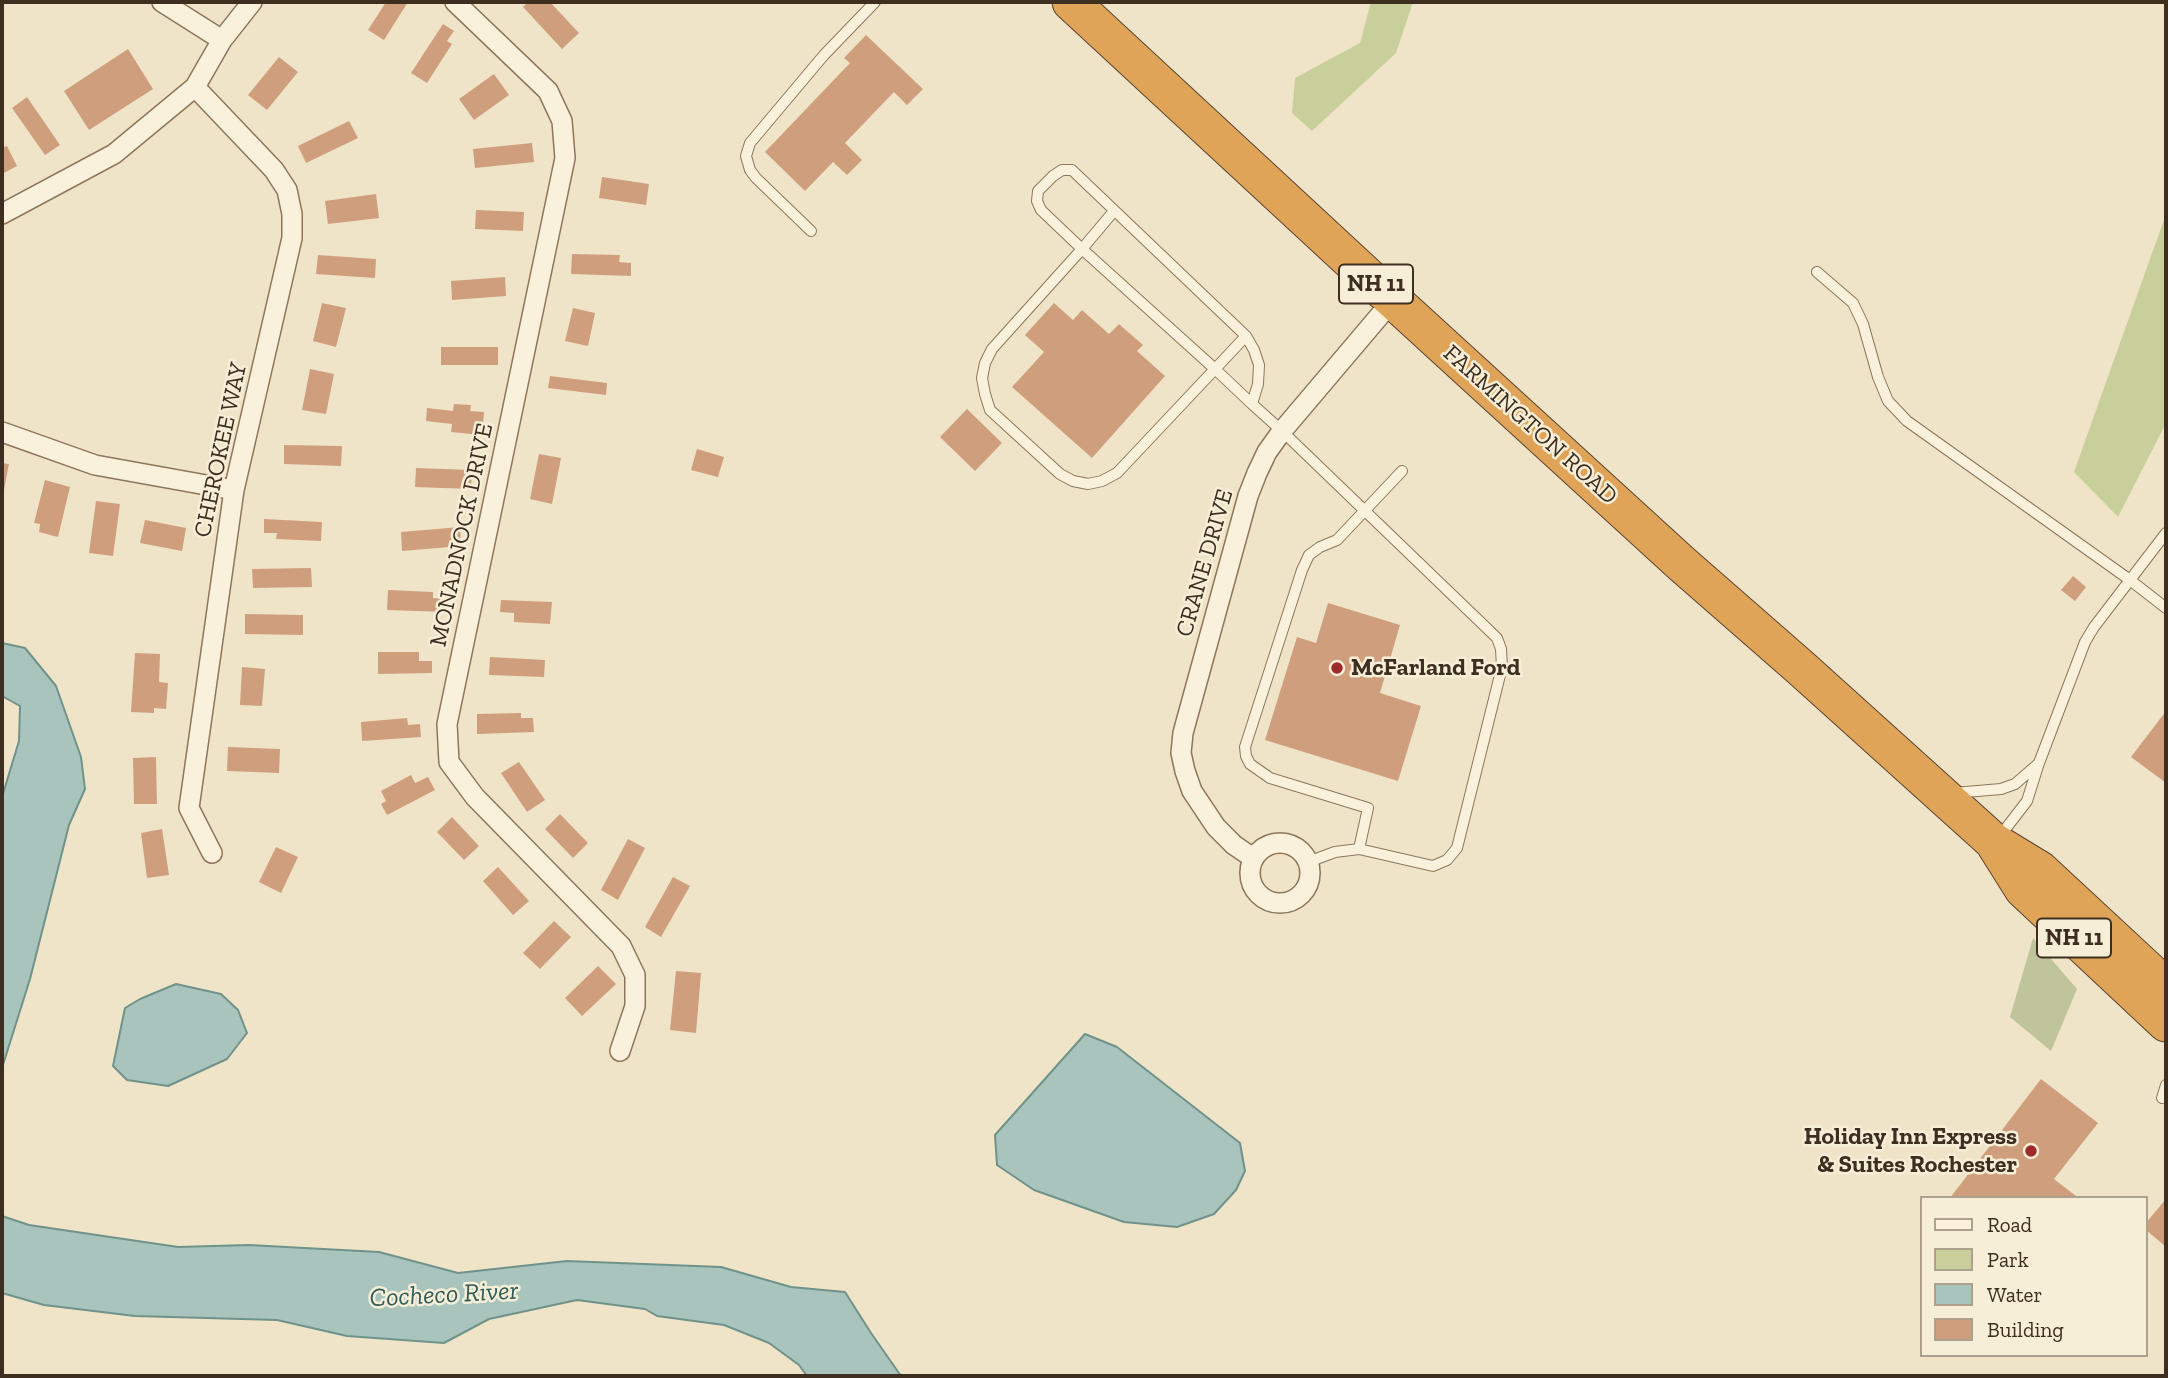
<!DOCTYPE html>
<html>
<head>
<meta charset="utf-8">
<style>
	body { margin:0 }
	#map { position:relative; width:2168px; height:1378px; overflow:hidden; background:#f0e4c8; font-family:"Zilla Slab",serif }
	canvas { display:block }
	.frame { position:absolute; inset:0; border:4px solid #3d2e20; pointer-events:none }
	.legend { position:absolute; left:1920px; top:1196px; width:228px; height:161px; box-sizing:border-box; background:#f7eed8; border:2px solid #ada18e; margin:0; padding:9px 12px; list-style:none; font-size:21px; color:#3d2e20 }
	.legend li { display:flex; align-items:center; gap:14px; height:35px }
	.legend b { width:35px; border:2px solid #ada18e }
</style>
</head>
<body>
<div id="map">
<canvas width="2168" height="1378"></canvas>
<div class="frame"></div>
<ul class="legend">
<li><b style="height:9px;background:#faf1dc"></b>Road</li>
<li><b style="height:19px;background:#c9cf9b"></b>Park</li>
<li><b style="height:19px;background:#a9c4bc"></b>Water</li>
<li><b style="height:19px;background:#cf9f7d"></b>Building</li>
</ul>
</div>
<script>
const c = document.querySelector('canvas').getContext('2d');
c.lineJoin = 'round';
function fill(path, color) { c.fillStyle = color; c.fill(path, 'evenodd'); }
const shape = rows => new Path2D(rows.map(r => 'M' + r).join(''));
function strokePath(path, color, width, dash) { c.strokeStyle = color; c.lineWidth = width; c.lineCap = dash ? 'butt' : 'round'; c.setLineDash(dash || []); c.stroke(path); }
function drawText(font, color, halo, rows, align = 'center') {
  c.font = font + ' "Zilla Slab",serif'; c.lineWidth = 5; c.setLineDash([]); c.textBaseline = 'middle'; c.strokeStyle = halo; c.fillStyle = color; for (const [text, x, y, turn = 0] of rows) {
    c.save(); c.translate(x, y); c.rotate((+turn || 0) * Math.PI / 180); c.textAlign = isNaN(turn) ? turn : align; if (halo) c.strokeText(text, 0, 0); c.fillText(text, 0, 0); c.restore();
  }
}
fill(shape([
	[1371,2,1413,2,1396,53,1312,131,1292,113,1295,78,1360,43],
	[2166,214,2166,423,2118,517,2074,472]
]), '#c9cf9b');
fill(shape([
	[2033,938,2077,989,2051,1051,2010,1017]
]), '#bfc49a');
const water = shape([
	[2,643,25,648,56,686,81,757,85,789,69,825,30,979,2,1068,2,797,19,741,20,706,2,696,2,643],
	[176,984,221,994,238,1010,247,1033,227,1059,168,1086,127,1080,113,1066,125,1008,140,999,176,984],
	[1085,1034,1117,1047,1240,1143,1245,1171,1236,1190,1214,1214,1177,1227,1124,1222,1034,1190,997,1165,995,1135,1085,1034],
	[2,1216,29,1225,178,1247,249,1245,379,1252,458,1273,567,1261,721,1267,791,1287,845,1292,871,1333,901,1376,807,1376,799,1365,769,1343,724,1325,657,1316,645,1309,577,1300,489,1319,444,1343,347,1336,277,1320,135,1316,44,1305,2,1293,2,1216]
]);
fill(water, '#a9c4bc');
strokePath(water, '#6f938a', 2);
fill(shape([
	[386,2,408,2,384,40,368,30],
	[528,2,550,2,579,33,562,49,523,7],
	[443,24,454,31,447,41,452,44,427,83,411,73],
	[866,35,923,89,907,105,894,92,845,143,862,160,847,175,833,162,805,191,765,152,850,63,844,58],
	[128,49,153,89,89,130,64,91],
	[279,57,298,72,267,110,248,95],
	[494,74,509,95,474,120,459,99],
	[27,97,60,145,45,155,12,108],
	[349,121,358,138,306,163,298,146],
	[532,143,534,162,475,168,473,149],
	[7,146,17,166,2,174,2,148],
	[602,177,649,184,646,205,599,198],
	[376,194,379,218,328,224,325,201],
	[476,210,524,212,523,231,475,229],
	[572,254,620,255,619,262,631,263,631,276,571,274],
	[318,255,376,259,375,278,316,274],
	[505,277,506,296,452,300,451,281],
	[322,303,346,308,336,347,313,341],
	[1054,303,1073,320,1082,310,1109,334,1119,324,1143,345,1137,351,1165,376,1092,458,1012,387,1044,352,1025,335],
	[573,308,595,313,588,346,565,341],
	[441,347,498,347,498,365,441,365],
	[310,369,334,374,326,414,302,410],
	[550,376,607,383,606,395,548,388],
	[454,404,471,405,470,411,484,412,482,435,451,432,452,424,426,421,427,408,453,411],
	[967,409,1002,443,975,471,940,437],
	[284,445,342,446,341,466,284,464],
	[697,449,724,457,718,477,691,470],
	[539,454,561,458,552,504,530,499],
	[2,463,9,464,3,495,2,495],
	[416,468,472,470,471,489,415,487],
	[45,480,70,487,58,537,39,532,40,524,34,523],
	[96,501,120,504,113,556,89,553],
	[264,519,322,522,321,541,276,539,277,533,264,533],
	[145,520,186,528,182,551,140,543],
	[460,527,461,546,402,551,401,532],
	[311,568,312,587,253,588,252,569],
	[2073,576,2086,587,2075,601,2061,590],
	[388,590,433,592,433,598,446,599,445,612,387,610],
	[501,600,552,602,550,624,514,622,514,613,500,612],
	[1328,603,1400,625,1380,693,1421,706,1398,781,1265,740,1297,637,1316,643],
	[245,614,303,615,303,635,245,634],
	[378,652,419,652,419,661,432,661,432,673,378,674],
	[135,653,160,654,159,682,168,683,166,709,154,708,154,713,131,712],
	[490,657,545,660,544,677,489,675],
	[242,667,265,669,262,706,240,705],
	[2166,711,2166,783,2131,757],
	[521,713,521,718,533,718,534,732,477,734,477,714],
	[407,718,408,725,420,724,421,737,362,741,361,722],
	[228,747,280,749,279,773,227,771],
	[156,757,157,804,134,804,133,758],
	[519,762,545,800,527,812,501,773],
	[411,775,415,783,428,777,435,790,387,815,381,804,386,801,381,791],
	[560,814,588,843,573,858,545,829],
	[452,817,479,846,464,860,437,832],
	[162,829,169,875,147,878,141,833],
	[628,839,645,848,618,900,601,890],
	[276,847,298,857,281,893,259,882],
	[498,867,529,901,513,915,483,881],
	[673,877,690,886,661,937,645,927],
	[554,921,571,937,540,969,523,953],
	[598,966,616,984,582,1016,565,998],
	[676,971,701,973,696,1033,670,1030],
	[2041,1079,2098,1123,2054,1179,2076,1196,2074,1198,1950,1198],
	[2166,1199,2166,1247,2145,1229,2145,1224]
]), '#cf9f7d');
const lane = shape([
	[1114,211,1082,249,1215,369,1246,336],
	[811,231,756,178,750,170,746,156,750,143,824,55,875,2],
	[1817,272,1853,303,1863,324,1878,377,1888,401,1907,421,2130,580,2166,608],
	[1252,404,1258,384,1259,365,1254,350,1246,336,1072,170,1062,170,1053,176,1038,191,1037,201,1041,210,1082,249,992,349,985,363,982,378,985,394,990,410,1060,474,1073,481,1088,484,1102,481,1117,473,1215,369,1252,404,1282,431,1497,638,1501,649,1502,667,1457,848,1447,860,1433,866,1359,849,1335,852,1308,862],
	[1954,793,2001,789,2015,784,2038,764],
	[2000,836,2027,801,2039,763,2085,642,2094,627,2166,533],
	[1359,849,1368,808,1270,778,1250,764,1246,756,1245,747,1302,570,1309,555,1320,547,1337,540,1402,471],
	[2162,1098,2166,1085]
]);
const street = shape([
	[162,2,222,40],
	[455,2,548,91,562,121,565,158,447,724,449,762,475,797,621,946,635,975,635,1006,620,1051],
	[195,87,274,170,287,190,292,214,292,238,234,490,189,808,212,853],
	[2,214,114,154,195,87,222,40,252,2],
	[2,432,95,465,234,490],
	'1250 873a30 30 0 1 1 60 0a30 30 0 1 1-60 0Z',
	[1253,858,1234,845,1216,827,1192,791,1185,771,1181,753,1183,733,1248,496,1257,473,1267,452,1282,431,1393,300]
]);
const highway = shape([
	[1071,2,1393,300,1682,564,1801,668,1994,842,2040,870,2166,987],
	[1996,846,2023,889,2166,1023]
]);
strokePath(lane, '#8d765c', 12);
strokePath(street, '#8d765c', 22);
strokePath(highway, '#5b4430', 39);
strokePath(lane, '#faf1dc', 10);
strokePath(street, '#faf1dc', 19);
strokePath(highway, '#e0a458', 37);
for (const [x, y, r, color] of [
	[1337,668,7,"#9e2a2b"],
	[2031,1151,7,"#9e2a2b"]
]) { const dot = new Path2D(); dot.arc(x, y, r, 0, 2 * Math.PI); c.fillStyle = color; c.fill(dot); strokePath(dot, '#f7eed8', 2.5); }
for (const [x, y, w] of [
	[1376,284,74],
	[2074,938,74]
]) { const box = new Path2D(); box.roundRect(x - w / 2, y - 19.5, w, 39, 5); c.fillStyle = '#f7eed8'; c.fill(box); strokePath(box, '#3d2e20', 2); }
drawText('bold 23px', '#3d2e20', null, [
	["NH 11",1376,284],
	["NH 11",2074,938]
]);
drawText('24px', '#3d2e20', '#f7eed8', [
	["FARMINGTON ROAD",1530,425,42],
	["CHEROKEE WAY",221,450,-78],
	["MONADNOCK DRIVE",462,535,-78],
	["CRANE DRIVE",1205,563,-74]
]);
drawText('bold 24px', '#3d2e20', '#f7eed8', [
	["McFarland Ford",1351,668],
	["Holiday Inn Express",2017,1137,"right"],
	["& Suites Rochester",2017,1165,"right"]
], 'left');
drawText('italic 26px', '#2f5d5a', '#f7eed8', [
	["Cocheco River",444,1295,-3]
]);
</script>
</body>
</html>
